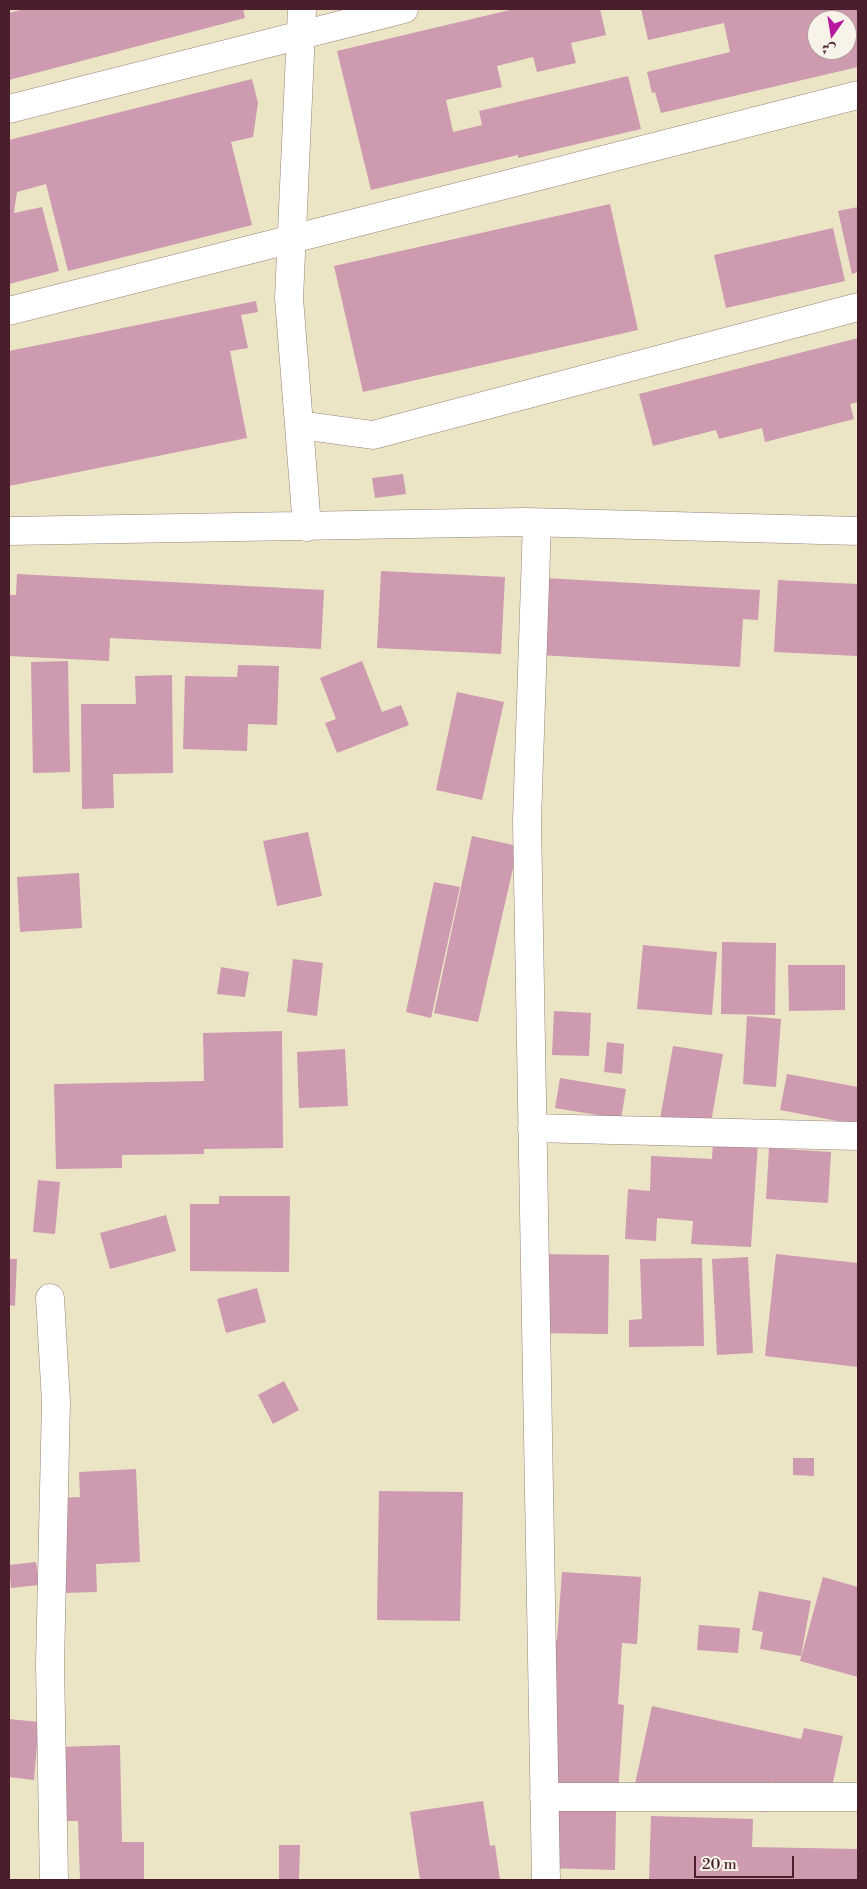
<!DOCTYPE html>
<html>
<head>
<meta charset="utf-8">
<style>
	body { margin:0 }
	#map { position:relative; width:867px; height:1889px; overflow:hidden; background:#ebe5c6; font-family:"Libre Bodoni",Amiri,serif }
	canvas { display:block }
	.frame { position:absolute; inset:0; border:10px solid #4a1f2b; pointer-events:none }
	.north { position:absolute; left:807px; top:10px; width:50px; height:50px; box-sizing:border-box; background:#f7f3e8; border:1px solid #b29e9c; border-radius:50%; rotate:193deg; font-size:14px; font-weight:700; line-height:20px; text-align:center; color:#4a1f2b }
	.north::after { content:''; display:block; margin:auto; width:18px; height:22px; background:#b5179e; clip-path:polygon(50% 0,100% 100%,50% 72%,0 100%) }
	.scale { position:absolute; left:694px; top:1856px; width:100px; height:22px; box-sizing:border-box; border:2px solid #4a1f2b; border-top:0; padding-left:6px; font-size:15px; line-height:18px; white-space:nowrap; color:#4a1f2b; -webkit-text-stroke:4px #f7f3e8; paint-order:stroke }
</style>
</head>
<body>
<div id="map">
<canvas width="867" height="1889"></canvas>
<div class="frame"></div>
<div class="north">ش</div>
<div class="scale">20 m</div>
</div>
<script>
const c = document.querySelector('canvas').getContext('2d');
c.lineJoin = 'round';
function fill(path, color) { c.fillStyle = color; c.fill(path, 'evenodd'); }
const shape = rows => new Path2D(rows.map(r => 'M' + r).join(''));
function strokePath(path, color, width, dash) { c.strokeStyle = color; c.lineWidth = width; c.lineCap = dash ? 'butt' : 'round'; c.setLineDash(dash || []); c.stroke(path); }
fill(shape([
	[25,9,243,9,245,18,9,80,9,13],
	[514,9,600,9,606,35,571,43,576,63,537,72,533,57,497,66,502,87,446,100,453,132,482,125,479,111,628,76,641,129,518,158,518,155,371,190,337,51],
	[641,9,858,9,858,67,661,113,655,92,652,93,647,72,730,52,724,23,648,40],
	[817,20,847,20,847,50,817,50],
	[252,79,258,103,253,137,231,142,252,225,68,271,46,184,17,192,14,213,42,207,59,271,9,284,9,140],
	[610,204,638,330,363,392,334,266],
	[858,207,858,272,852,274,838,211],
	[833,228,845,281,726,308,714,255],
	[256,301,258,312,241,315,248,348,230,351,247,438,9,486,9,351],
	[858,338,858,402,850,404,854,419,765,442,762,428,719,439,716,430,653,446,639,394],
	[403,474,406,494,375,498,372,478],
	[381,571,505,577,501,654,377,648],
	[17,574,324,590,321,649,110,638,109,661,9,656,9,595,16,595],
	[544,578,760,590,758,620,743,619,740,667,540,655],
	[778,580,858,584,858,656,774,652],
	[68,661,70,772,33,773,31,662],
	[362,661,382,712,401,705,409,725,337,753,325,723,336,719,320,678],
	[238,665,279,666,277,725,248,724,247,751,183,749,185,676,237,677],
	[172,675,173,773,113,774,114,808,82,809,81,704,136,704,135,676],
	[457,692,504,702,482,800,436,790],
	[308,832,322,896,277,906,263,841],
	[472,836,518,846,478,1022,434,1013],
	[79,873,82,928,20,932,17,877],
	[434,882,460,887,431,1018,406,1012],
	[722,942,776,943,775,1015,721,1014],
	[643,945,717,952,712,1015,637,1009],
	[293,959,323,963,317,1016,287,1012],
	[788,965,845,965,845,1010,789,1011],
	[221,967,249,972,245,997,217,994],
	[554,1011,591,1013,589,1056,552,1055],
	[747,1016,781,1019,776,1087,743,1084],
	[282,1031,283,1148,204,1149,204,1154,122,1155,122,1168,56,1169,54,1084,204,1081,203,1033],
	[607,1042,624,1044,622,1074,604,1072],
	[673,1046,723,1054,710,1128,660,1119],
	[345,1049,348,1106,299,1108,297,1052],
	[787,1074,858,1087,858,1125,780,1110],
	[560,1078,626,1089,621,1119,555,1108],
	[713,1140,758,1143,751,1247,691,1244,693,1221,657,1218,656,1241,625,1239,628,1189,650,1191,651,1156,712,1159],
	[769,1148,831,1152,828,1203,766,1199],
	[38,1180,60,1182,55,1234,33,1232],
	[219,1196,290,1196,289,1272,190,1271,190,1204,219,1204],
	[166,1215,176,1251,110,1269,100,1233],
	[537,1254,609,1255,608,1334,536,1333],
	[776,1254,858,1263,858,1367,765,1356],
	[748,1257,753,1353,717,1355,712,1259],
	[702,1258,704,1346,629,1347,629,1320,642,1319,640,1259],
	[9,1259,17,1259,15,1306,9,1305],
	[257,1288,266,1322,226,1333,217,1299],
	[284,1381,299,1410,273,1424,258,1395],
	[793,1458,814,1458,814,1476,793,1475],
	[136,1469,140,1562,96,1564,97,1592,63,1593,58,1498,80,1497,79,1472],
	[379,1491,463,1492,460,1621,377,1620],
	[36,1562,39,1585,11,1588,9,1565],
	[562,1572,641,1577,637,1644,622,1643,618,1704,624,1705,618,1794,550,1790,554,1640,557,1640],
	[823,1577,858,1587,858,1677,800,1661],
	[759,1591,811,1601,801,1656,760,1649,763,1632,752,1630],
	[699,1625,740,1628,738,1653,697,1650],
	[652,1706,801,1739,804,1728,843,1736,830,1796,770,1782,764,1812,635,1784],
	[9,1719,39,1722,34,1780,9,1777],
	[120,1745,122,1842,144,1842,144,1880,80,1880,78,1821,60,1821,58,1747],
	[483,1801,490,1846,495,1845,500,1880,420,1880,410,1812],
	[547,1810,616,1811,615,1870,545,1868],
	[651,1816,753,1819,752,1847,858,1849,858,1880,649,1880],
	[279,1845,300,1845,299,1880,279,1880]
]), '#cd9aaf');
const minor = shape([
	[302,9,289,298,307,527],
	[9,109,404,9],
	[9,311,858,95],
	[299,425,373,435,858,307],
	[537,523,527,821,546,1880],
	[9,531,526,522,858,531],
	[532,1128,858,1136],
	[50,1298,56,1402,50,1664,54,1880],
	[544,1797,858,1797]
]);
strokePath(minor, '#9a8278', 29);
strokePath(minor, '#fff', 28);
</script>
</body>
</html>
